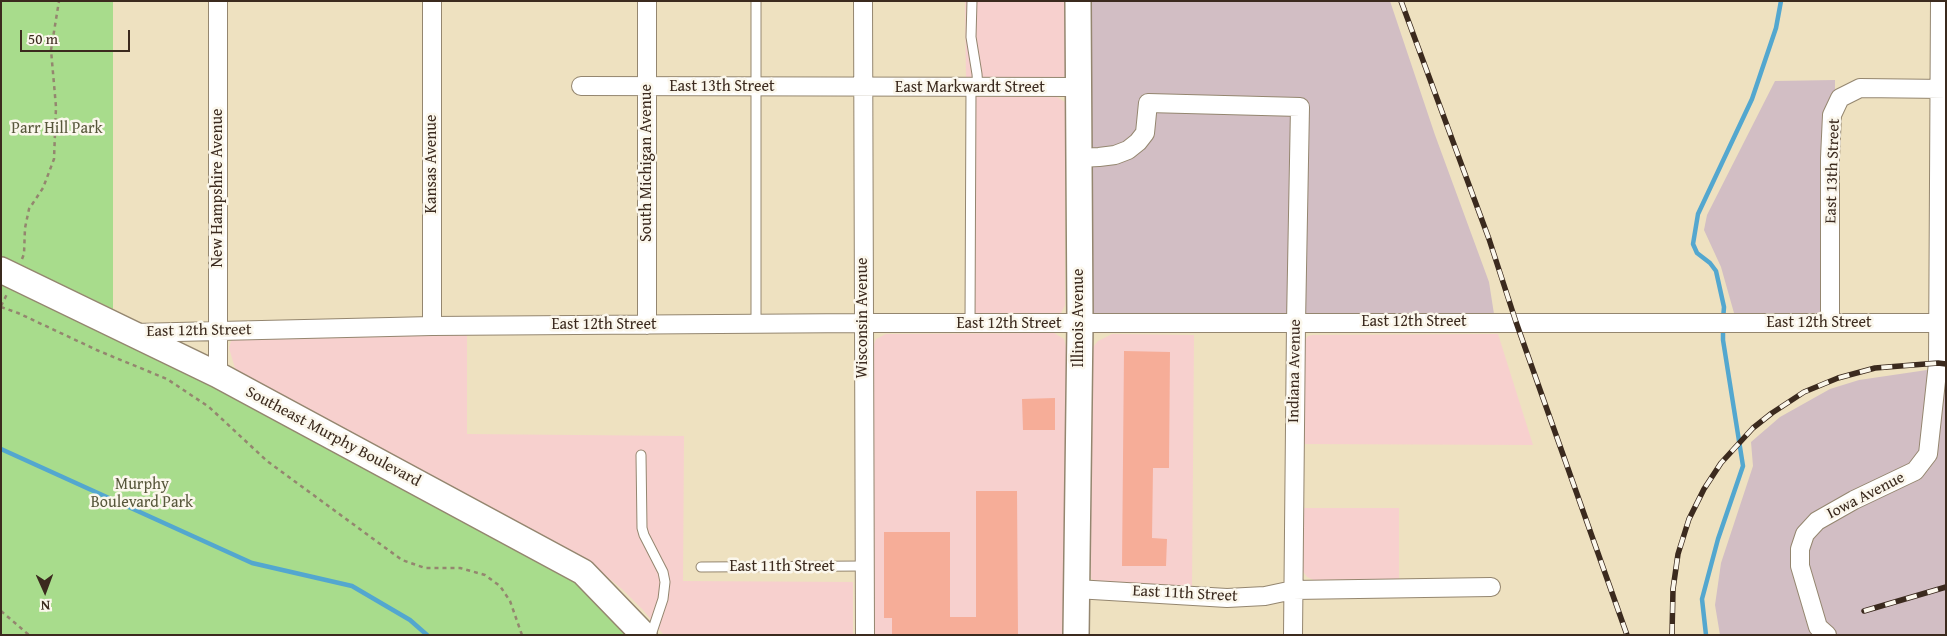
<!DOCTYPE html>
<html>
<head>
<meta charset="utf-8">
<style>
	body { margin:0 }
	#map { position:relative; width:1947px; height:636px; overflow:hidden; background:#eee1c0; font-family:"Gentium Book Plus",serif }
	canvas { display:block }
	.frame { position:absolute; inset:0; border:2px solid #3b2a1e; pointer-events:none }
	.north { position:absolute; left:20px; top:566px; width:50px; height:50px; -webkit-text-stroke:4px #fbf7ec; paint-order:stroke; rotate:178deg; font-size:14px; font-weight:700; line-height:20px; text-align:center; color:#3b2a1e }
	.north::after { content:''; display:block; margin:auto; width:18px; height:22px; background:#3b2a1e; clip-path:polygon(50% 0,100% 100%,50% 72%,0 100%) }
	.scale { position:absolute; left:20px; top:30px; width:110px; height:22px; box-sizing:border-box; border:2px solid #3b2a1e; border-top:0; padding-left:6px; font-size:15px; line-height:18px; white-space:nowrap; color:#3b2a1e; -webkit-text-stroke:4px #fbf7ec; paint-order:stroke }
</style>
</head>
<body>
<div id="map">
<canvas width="1947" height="636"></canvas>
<div class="frame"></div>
<div class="north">N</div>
<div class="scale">50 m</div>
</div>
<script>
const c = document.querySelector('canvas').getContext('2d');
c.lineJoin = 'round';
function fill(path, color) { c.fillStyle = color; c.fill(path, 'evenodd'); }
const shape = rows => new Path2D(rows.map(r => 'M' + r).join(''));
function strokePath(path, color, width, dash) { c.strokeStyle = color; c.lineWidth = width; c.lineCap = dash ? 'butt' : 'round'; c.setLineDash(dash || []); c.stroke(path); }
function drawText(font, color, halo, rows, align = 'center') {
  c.font = font + ' "Gentium Book Plus",serif'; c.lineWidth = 5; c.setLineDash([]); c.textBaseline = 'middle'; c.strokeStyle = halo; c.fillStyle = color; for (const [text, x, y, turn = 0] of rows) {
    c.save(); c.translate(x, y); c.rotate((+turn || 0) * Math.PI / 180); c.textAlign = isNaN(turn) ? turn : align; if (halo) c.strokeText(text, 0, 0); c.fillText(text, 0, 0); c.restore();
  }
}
fill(shape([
	[965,1,1066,1,1066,73,1064,77,1062,80,966,79],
	[967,97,1057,97,1065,102,1065,305,1061,313,965,314],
	[1054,333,1064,339,1066,347,1067,635,873,635,873,347,876,339,886,334],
	[467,334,467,434,684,436,683,581,853,582,853,635,664,635,643,610,623,590,604,574,581,558,245,378,235,368,229,348,231,341,235,337],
	[1112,334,1194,335,1192,591,1095,583,1091,578,1091,354,1093,347,1098,341],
	[1498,334,1533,445,1302,444,1304,341,1308,336,1313,335],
	[1302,508,1399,508,1399,579,1314,580,1307,577,1302,570]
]), '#f7d0ce');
fill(shape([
	[1091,1,1390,1,1435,135,1489,282,1494,314,1100,317,1093,313,1091,306],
	[1835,80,1834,314,1734,313,1721,267,1704,230,1707,215,1775,81],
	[1927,370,1946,372,1946,635,1720,635,1715,605,1721,563,1753,466,1751,442,1780,417,1830,389,1859,380]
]), '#d2bec4');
fill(shape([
	[1,1,113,1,113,309,1,256],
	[1,270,583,572,644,635,1,635]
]), '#a8dc8c');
strokePath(shape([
	[1723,320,1724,307,1716,271,1710,263,1697,253,1693,244,1698,214,1752,99,1776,28,1781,1],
	[1,449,252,563,352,586,410,620,427,635],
	[1706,635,1702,599,1718,539,1743,466,1723,340,1723,328]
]), '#53a7cf', 4.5);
fill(shape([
	[1124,351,1170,352,1169,468,1153,468,1152,538,1167,539,1166,566,1122,566],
	[1055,398,1055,430,1023,430,1022,399],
	[976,491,1017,491,1018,635,892,635,892,618,884,618,884,532,950,532,950,617,976,617]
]), '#f6ad98');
const lane = shape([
	[756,1,756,324],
	[972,1,971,37,977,74,978,88],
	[970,324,971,87],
	[641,455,642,528,644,535,663,572,665,582,663,599,651,635],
	[701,567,864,566]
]);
const street = shape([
	[432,1,432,326],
	[863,1,865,635],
	[581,86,1077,87],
	[1078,158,1099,157,1115,155,1128,150,1138,142,1145,133,1148,103,1300,107,1296,323,1293,635],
	[1830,323,1830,158,1832,115,1840,98,1860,88,1946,89],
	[647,325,647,1],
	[134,333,432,326,863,323,1946,323],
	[218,375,218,1],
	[1076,589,1227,598,1265,596,1293,590,1491,587],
	[1827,635,1818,627,1800,566,1800,549,1805,534,1817,521,1854,500,1915,471,1928,454,1938,363,1940,1]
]);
const secondary = shape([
	[1,270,218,375,583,572,644,635],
	[1076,635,1080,324,1078,1]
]);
strokePath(lane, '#94866f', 11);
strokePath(street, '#94866f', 20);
strokePath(secondary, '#94866f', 28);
strokePath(shape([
	[22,259,24,254,25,228,29,209,43,188,54,159,56,107,51,50,59,1],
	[1,306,7,294],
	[1,307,18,313,99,351,167,379,209,407,267,461,402,560,425,568,460,568,485,575,500,586,510,601,522,635],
	[1,611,29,635]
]), '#94866f', 2.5, [4, 4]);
strokePath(lane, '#fff', 9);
strokePath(street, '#fff', 18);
strokePath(secondary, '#fff', 25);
const rail = shape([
	[1401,1,1489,239,1516,322,1627,635],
	[1864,611,1946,587],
	[1672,635,1673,589,1678,554,1689,519,1704,489,1721,463,1753,428,1772,413,1804,392,1838,378,1875,368,1938,363,1946,364]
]);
strokePath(rail, '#3b2a1e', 5.5);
strokePath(rail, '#fbf7ec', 4, [11]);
drawText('16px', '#3b2a1e', '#fbf7ec', [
	["East 13th Street",722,87],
	["East Markwardt Street",970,88],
	["South Michigan Avenue",647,163,-90],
	["Kansas Avenue",432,164,-90],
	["East 13th Street",1833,171,-88],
	["New Hampshire Avenue",218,188,-90],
	["Wisconsin Avenue",863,318,-90],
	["Illinois Avenue",1079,318,-90],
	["East 12th Street",1414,322],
	["East 12th Street",1819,323],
	["East 12th Street",1009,324],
	["East 12th Street",604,325],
	["East 12th Street",199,331,-1],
	["Indiana Avenue",1295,371,-89],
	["Southeast Murphy Boulevard",333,437,28],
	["Iowa Avenue",1866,496,-27],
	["East 11th Street",782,567],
	["East 11th Street",1185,594,3]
]);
drawText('16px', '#56563a', '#fbf7ec', [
	["Parr Hill Park",57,129],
	["Murphy",142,485],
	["Boulevard Park",142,503]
]);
</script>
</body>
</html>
